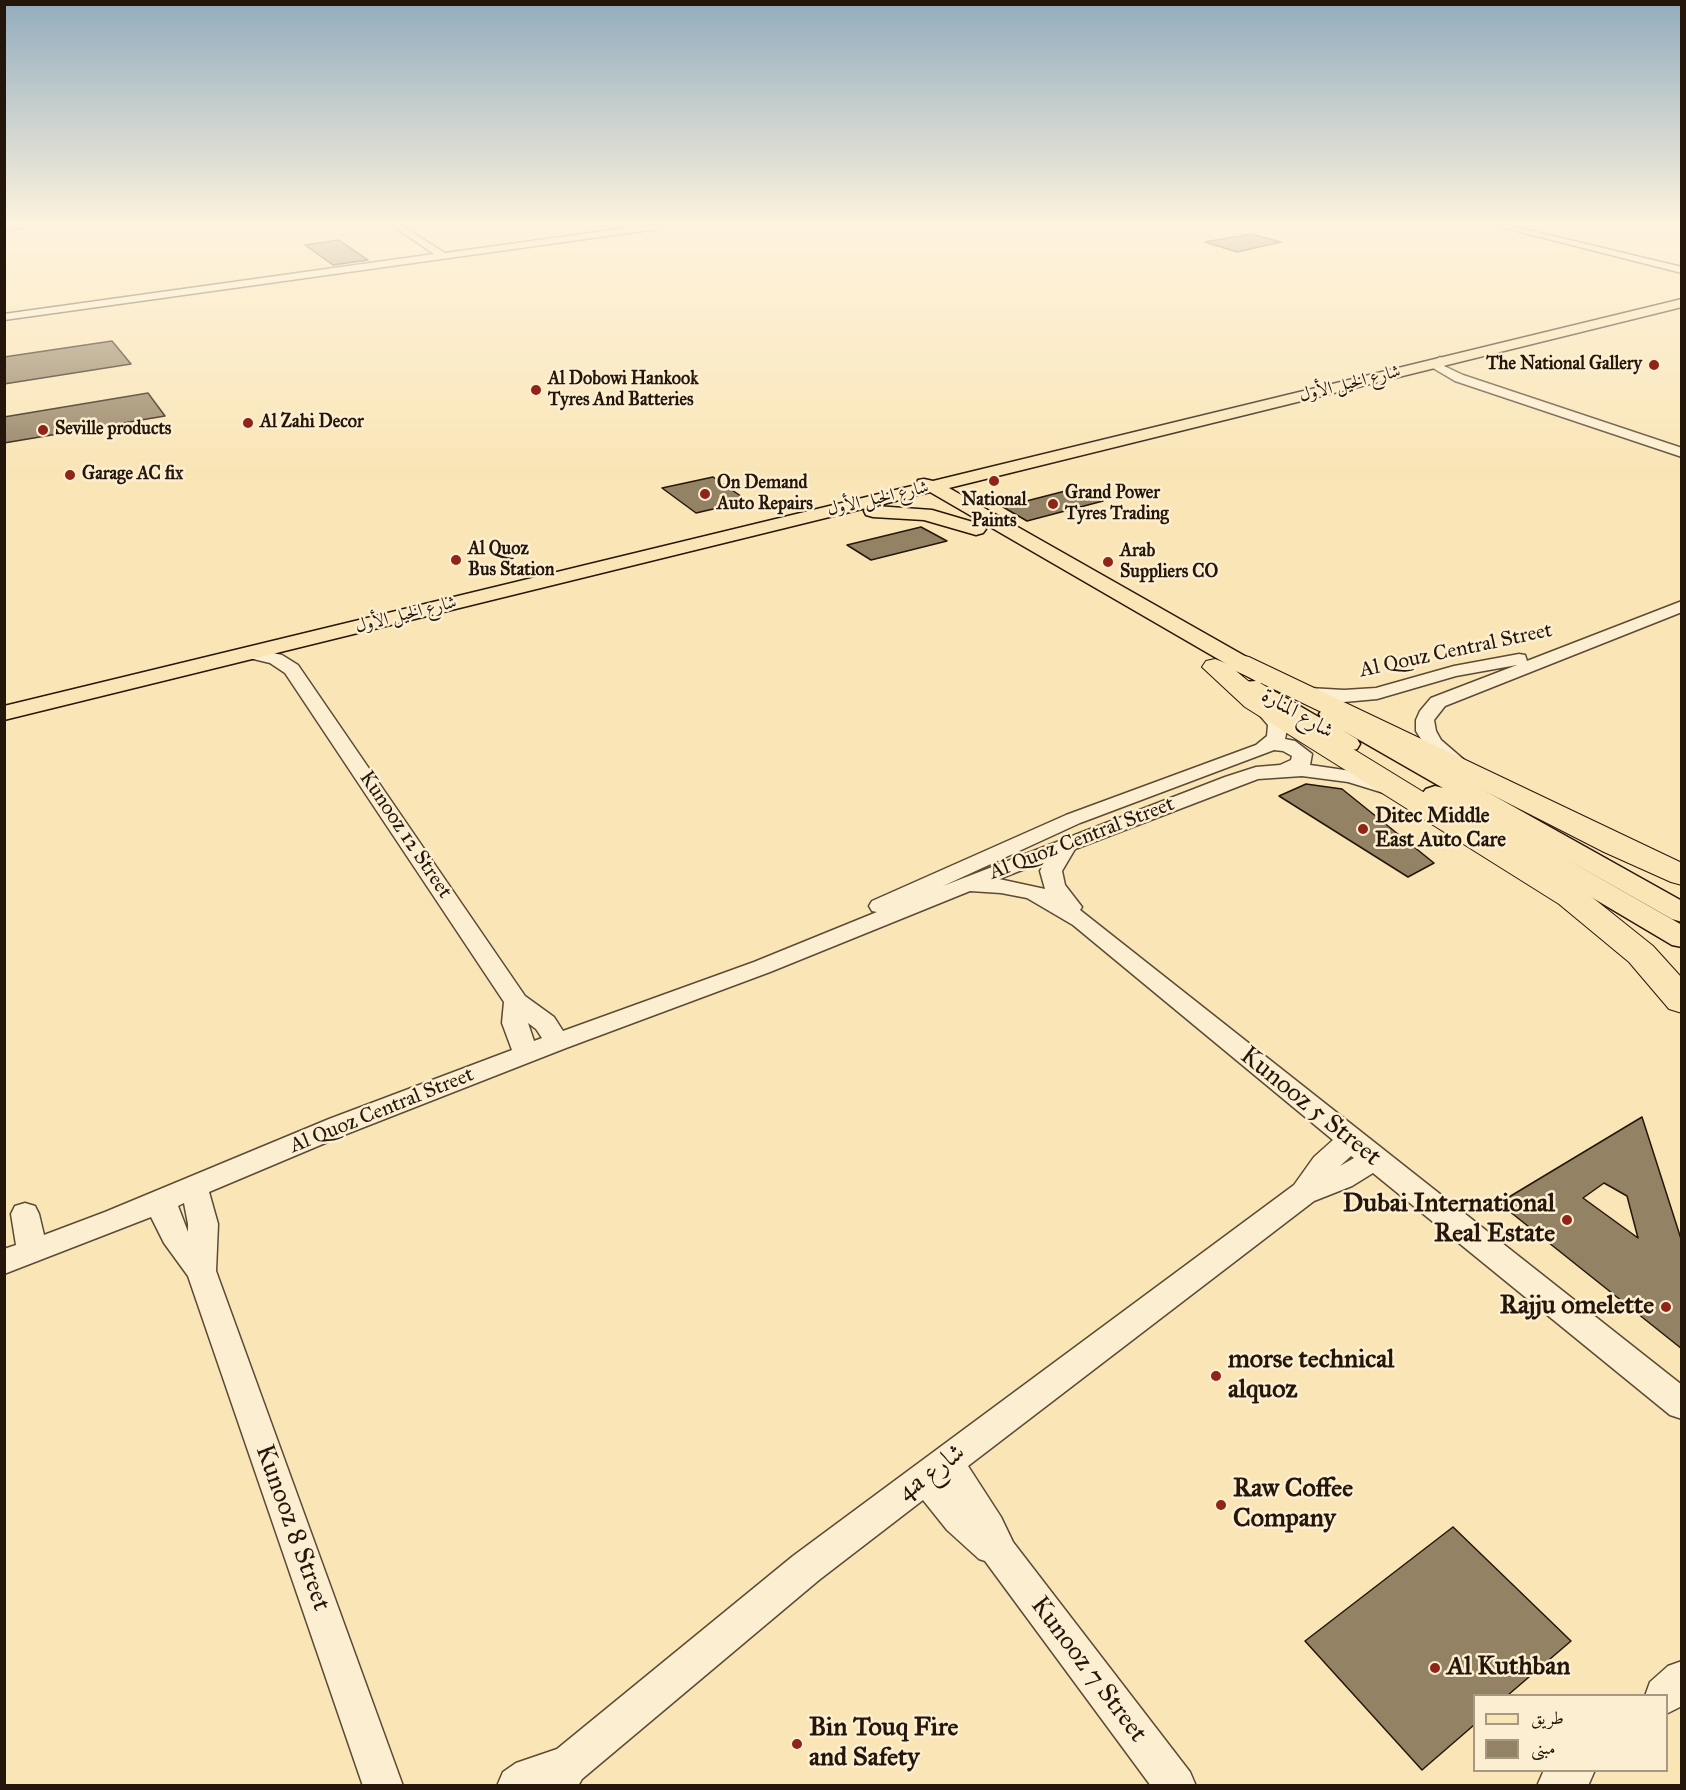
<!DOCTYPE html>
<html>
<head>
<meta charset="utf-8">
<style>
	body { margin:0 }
	#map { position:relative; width:1686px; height:1790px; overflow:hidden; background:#fae5b6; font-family:"IM FELL Great Primer",Amiri,serif }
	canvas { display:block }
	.frame { position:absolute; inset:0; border:6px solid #25160c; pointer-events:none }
	.legend { position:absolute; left:1473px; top:1694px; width:195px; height:78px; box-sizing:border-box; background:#fceed0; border:2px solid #a69882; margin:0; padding:8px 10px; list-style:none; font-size:18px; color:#25160c }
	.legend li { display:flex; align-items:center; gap:12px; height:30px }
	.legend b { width:30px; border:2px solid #a69882 }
</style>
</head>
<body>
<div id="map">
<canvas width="1686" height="1790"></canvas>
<div class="frame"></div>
<ul class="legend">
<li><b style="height:8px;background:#fae5b6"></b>طريق</li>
<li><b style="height:16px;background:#948264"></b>مبنى</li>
</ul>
</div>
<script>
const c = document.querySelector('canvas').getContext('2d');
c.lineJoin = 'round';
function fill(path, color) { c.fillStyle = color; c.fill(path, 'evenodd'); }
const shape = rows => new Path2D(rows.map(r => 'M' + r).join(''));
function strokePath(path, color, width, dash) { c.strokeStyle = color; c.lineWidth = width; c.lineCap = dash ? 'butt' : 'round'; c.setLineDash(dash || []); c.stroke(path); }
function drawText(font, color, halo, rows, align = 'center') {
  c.font = font + ' "IM FELL Great Primer",Amiri,serif'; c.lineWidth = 5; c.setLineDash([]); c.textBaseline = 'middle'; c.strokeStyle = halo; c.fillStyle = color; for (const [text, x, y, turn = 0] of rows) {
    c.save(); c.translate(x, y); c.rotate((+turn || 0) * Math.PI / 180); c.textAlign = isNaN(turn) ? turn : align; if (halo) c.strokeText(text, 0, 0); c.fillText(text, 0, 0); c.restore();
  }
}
const building = shape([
	[1251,234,1281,242,1237,252,1205,242,1251,234],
	[339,240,368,260,333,265,305,245,339,240],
	[112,341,131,364,4,384,4,357,112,341],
	[148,393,165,416,4,443,4,417,148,393],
	[713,477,748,501,696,513,662,488,713,477],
	[1077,488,1103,501,1027,521,1003,507,1077,488],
	[921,527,947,541,871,560,847,545,921,527],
	[1306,784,1342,789,1434,863,1408,877,1279,796,1306,784],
	[1642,1117,1682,1242,1682,1349,1499,1203,1642,1117],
	[1604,1183,1627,1196,1638,1238,1583,1198,1604,1183],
	[1453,1527,1571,1641,1508,1695,1474,1695,1474,1725,1422,1770,1305,1641,1453,1527]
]);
fill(building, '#948264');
strokePath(building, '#25160c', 1.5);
const minor = shape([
	[4,226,29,226,4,231,4,226],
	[393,226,402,226,445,253,641,226,662,226,657,229,4,320,4,314,434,254,393,226],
	[1497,226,1511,226,1682,267,1682,273,1497,226],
	[1440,357,1446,361,1444,366,1463,375,1682,448,1682,457,1455,381,1433,368,1434,361,1440,357],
	[1682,601,1682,612,1445,706,1434,720,1436,731,1441,740,1470,765,1467,769,1460,771,1453,769,1424,744,1416,731,1416,720,1420,711,1431,698,1517,665,1456,676,1377,699,1344,702,1309,700,1302,698,1300,694,1302,690,1309,688,1344,690,1376,688,1454,666,1519,654,1525,655,1527,661,1682,601],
	[251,648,282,655,298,665,525,996,554,1017,563,1031,754,962,877,912,872,911,869,906,872,901,1066,815,1256,745,1267,736,1268,725,1250,704,1252,700,1266,700,1284,718,1288,725,1285,739,1295,741,1312,754,1310,765,1358,772,1394,784,1397,788,1394,792,1387,794,1348,782,1302,776,1258,779,1075,849,1062,871,1065,885,1082,907,1080,910,1682,1385,1682,1419,1670,1415,1373,1173,1352,1186,1314,1201,968,1466,1001,1517,1013,1542,1190,1772,1196,1786,1151,1786,985,1561,979,1559,947,1530,923,1500,819,1580,582,1779,578,1786,497,1786,503,1772,516,1763,557,1749,793,1556,1294,1185,1314,1157,1333,1140,1073,925,1027,898,1001,893,970,891,770,972,566,1048,349,1133,209,1192,218,1224,216,1271,403,1786,363,1786,188,1276,164,1243,151,1217,4,1274,4,1249,16,1245,11,1214,15,1206,25,1203,35,1206,39,1214,44,1235,105,1212,329,1119,512,1050,502,1023,504,1002,285,673,270,663,245,657,242,653,245,649,251,648],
	[1274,750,1283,751,1292,756,1291,760,1280,765,1256,767,1225,777,943,886,1080,823,1274,750],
	[1045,861,1040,871,1045,889,999,879,1045,861],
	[528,1023,536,1029,542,1038,534,1041,528,1023],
	[1351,1156,1354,1158,1340,1166,1351,1156],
	[184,1203,188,1224,188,1232,178,1206,184,1203],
	[1682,1661,1682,1706,1666,1714,1666,1696,1645,1696,1650,1682,1668,1666,1682,1661],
	[1544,1770,1595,1770,1588,1786,1537,1786,1544,1770]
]);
const major = shape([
	[1682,299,1682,307,949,488,1273,672,1276,677,1273,682,1260,683,1322,719,1319,714,1323,709,1331,707,1339,709,1682,901,1682,922,1672,919,1559,855,1682,925,1682,947,1672,945,1426,799,1422,794,1426,789,1435,786,1443,788,1342,730,1357,739,1360,744,1357,749,1348,751,1339,749,1243,692,1239,687,1243,682,1256,681,930,492,876,506,932,510,983,525,986,529,983,533,976,535,924,520,873,517,866,515,864,511,866,508,4,720,4,706,916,485,918,480,924,479,933,481,1682,299]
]);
const highway = shape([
	[1240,655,1249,657,1682,863,1682,885,1671,882,1604,852,1461,779,1236,671,1265,695,1583,890,1653,946,1682,978,1682,1013,1669,1009,1629,962,1559,904,1245,707,1202,667,1206,661,1215,659,1228,664,1231,657,1240,655]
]);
strokePath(minor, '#5a4a36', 3);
strokePath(major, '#25160c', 3);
strokePath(highway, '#25160c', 2);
fill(minor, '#fceed0');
fill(major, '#fae5b6');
fill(highway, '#fae5b6');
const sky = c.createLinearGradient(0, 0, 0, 476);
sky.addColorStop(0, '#92acbd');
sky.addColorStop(0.47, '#fdf3de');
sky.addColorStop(1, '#fdf3de00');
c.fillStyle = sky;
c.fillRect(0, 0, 1686, 476);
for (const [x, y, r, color] of [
	[1654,365,6,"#8f2418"],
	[536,390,6,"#8f2418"],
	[248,423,6,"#8f2418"],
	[43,430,6,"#8f2418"],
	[70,475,6,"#8f2418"],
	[994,481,6,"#8f2418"],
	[705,494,6,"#8f2418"],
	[1053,504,6,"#8f2418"],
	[456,560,6,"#8f2418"],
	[1108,562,6,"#8f2418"],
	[1363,829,6,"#8f2418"],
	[1567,1220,6,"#8f2418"],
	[1666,1307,6,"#8f2418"],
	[1216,1376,6,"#8f2418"],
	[1221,1505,6,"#8f2418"],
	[1435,1668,6,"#8f2418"],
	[797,1744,6,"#8f2418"]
]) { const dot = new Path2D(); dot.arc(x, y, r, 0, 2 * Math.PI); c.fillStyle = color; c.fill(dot); strokePath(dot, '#fceed0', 2); }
drawText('bold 18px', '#25160c', '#fceed0', [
	["The National Gallery",1642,365,"right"],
	["Al Dobowi Hankook",548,380],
	["Tyres And Batteries",548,401],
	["Al Zahi Decor",260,423],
	["Seville products",55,430],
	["Garage AC fix",82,475],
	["On Demand",717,484],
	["Auto Repairs",717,505],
	["Grand Power",1065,494],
	["Tyres Trading",1065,515],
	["National",994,501,"center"],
	["Paints",994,522,"center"],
	["Al Quoz",468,550],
	["Bus Station",468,571],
	["Arab",1120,552],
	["Suppliers CO",1120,573]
], 'left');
drawText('18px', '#25160c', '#fceed0', [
	["شارع الخيل الأول",1350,384,-14],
	["شارع الخيل الأول",878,499,-13],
	["شارع الخيل الأول",406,615,-14]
]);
drawText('21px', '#25160c', '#fceed0', [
	["Al Qouz Central Street",1456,651,-12],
	["شارع المنارة",1297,714,30],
	["Kunooz 12 Street",405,835,56],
	["Al Quoz Central Street",1082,839,-21],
	["Al Quoz Central Street",382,1111,-22]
]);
drawText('bold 21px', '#25160c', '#fceed0', [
	["Ditec Middle",1375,817],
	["East Auto Care",1375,841]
], 'left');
drawText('26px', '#25160c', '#fceed0', [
	["Kunooz 5 Street",1310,1107,39],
	["4a شارع",932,1473,-37],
	["Kunooz 8 Street",292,1528,70],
	["Kunooz 7 Street",1088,1670,53]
]);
drawText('bold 26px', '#25160c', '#fceed0', [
	["Dubai International",1555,1205,"right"],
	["Real Estate",1555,1235,"right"],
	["Rajju omelette",1654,1307,"right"],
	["morse technical",1228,1361],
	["alquoz",1228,1391],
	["Raw Coffee",1233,1490],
	["Company",1233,1520],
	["Al Kuthban",1447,1668],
	["Bin Touq Fire",809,1729],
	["and Safety",809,1759]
], 'left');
</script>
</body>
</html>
